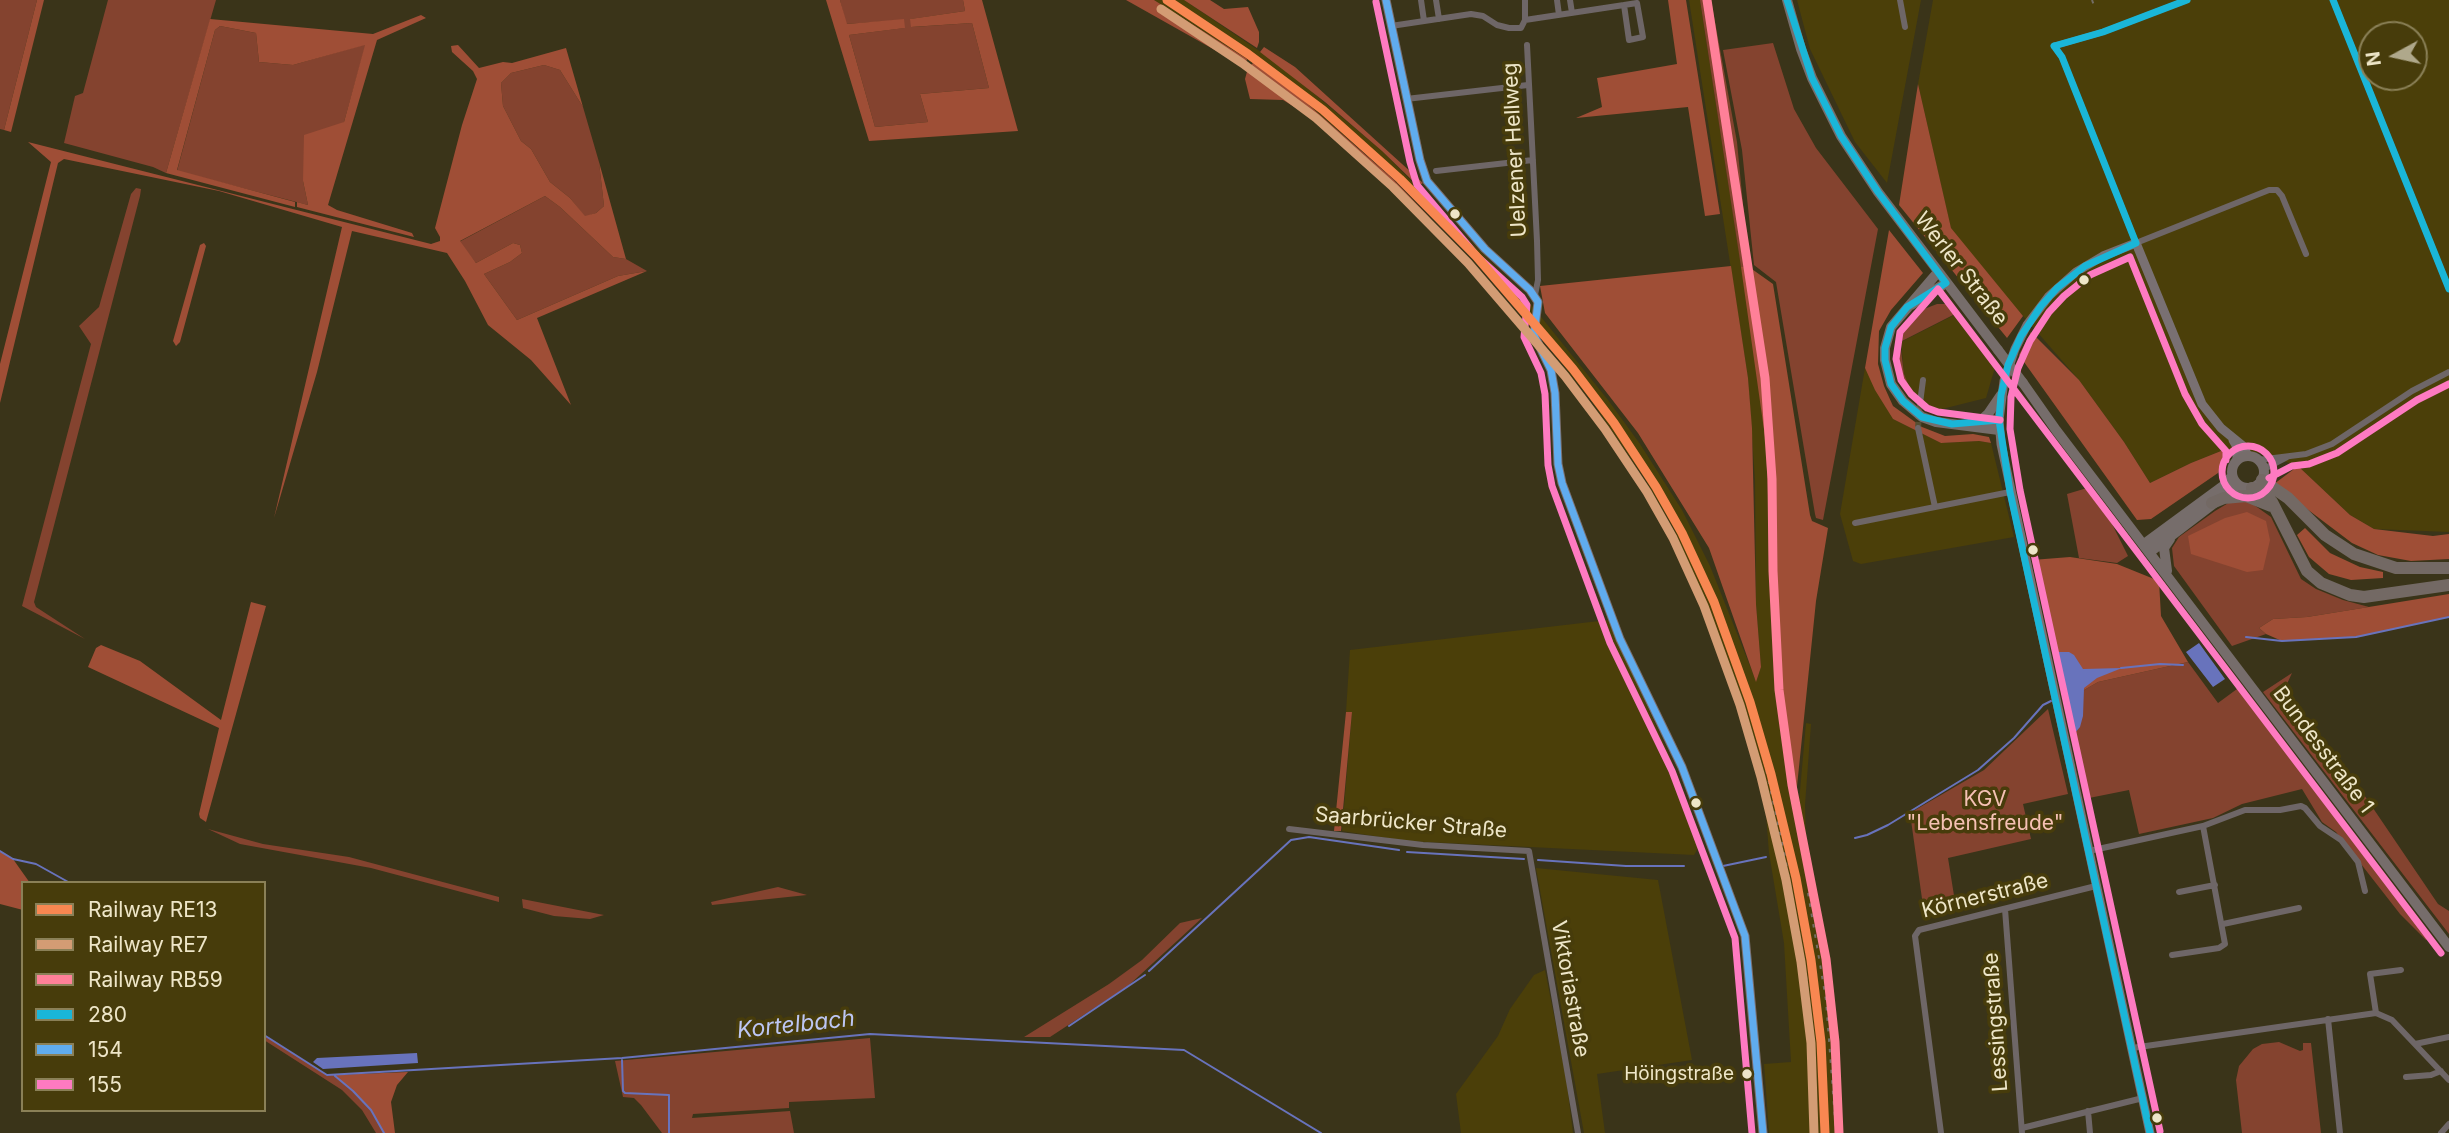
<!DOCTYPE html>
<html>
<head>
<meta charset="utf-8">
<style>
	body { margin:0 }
	#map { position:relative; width:2449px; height:1133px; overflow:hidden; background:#3a3419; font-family:Inter,sans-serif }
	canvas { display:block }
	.legend { position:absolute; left:21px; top:881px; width:245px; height:231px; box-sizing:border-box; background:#473c0b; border:2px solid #8a8057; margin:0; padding:9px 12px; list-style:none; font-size:21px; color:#eee6c8 }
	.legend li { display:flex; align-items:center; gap:14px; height:35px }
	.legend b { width:35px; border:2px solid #8a8057 }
	.north { position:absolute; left:2358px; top:21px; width:70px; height:70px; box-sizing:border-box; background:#473c0b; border:2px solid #8a8057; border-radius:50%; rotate:262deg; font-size:19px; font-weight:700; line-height:28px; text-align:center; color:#eee6c8 }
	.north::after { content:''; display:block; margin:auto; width:24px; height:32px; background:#afa88b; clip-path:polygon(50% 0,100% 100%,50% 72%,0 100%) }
</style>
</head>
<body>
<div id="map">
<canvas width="2449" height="1133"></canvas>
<ul class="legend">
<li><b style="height:9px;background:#f88751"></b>Railway RE13</li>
<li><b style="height:9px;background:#d39c74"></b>Railway RE7</li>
<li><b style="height:9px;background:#ff8098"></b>Railway RB59</li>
<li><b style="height:9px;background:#1ab6d8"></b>280</li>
<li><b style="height:9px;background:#60acee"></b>154</li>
<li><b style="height:9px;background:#fe7ac1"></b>155</li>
</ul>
<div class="north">N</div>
</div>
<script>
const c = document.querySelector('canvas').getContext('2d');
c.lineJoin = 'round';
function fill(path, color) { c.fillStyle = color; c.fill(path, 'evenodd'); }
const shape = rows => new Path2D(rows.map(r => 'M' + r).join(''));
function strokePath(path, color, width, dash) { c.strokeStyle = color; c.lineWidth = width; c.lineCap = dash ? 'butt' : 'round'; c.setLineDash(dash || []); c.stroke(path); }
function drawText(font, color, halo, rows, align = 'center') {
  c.font = font + ' Inter,sans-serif'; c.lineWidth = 7; c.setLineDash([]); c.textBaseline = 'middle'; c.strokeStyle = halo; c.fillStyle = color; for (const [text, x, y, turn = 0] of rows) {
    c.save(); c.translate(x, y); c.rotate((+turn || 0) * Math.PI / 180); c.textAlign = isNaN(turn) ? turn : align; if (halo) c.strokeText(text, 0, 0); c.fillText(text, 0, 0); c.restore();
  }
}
fill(shape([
	[1154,0,1184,0,1280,65,1382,151,1525,297,1608,400,1640,444,1682,510,1710,566,1756,681,1761,667,1756,604,1755,480,1748,378,1689,0,1700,0,1758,375,1766,444,1775,678,1791,803,1799,802,1806,723,1811,724,1805,805,1806,845,1837,1039,1839,1133,1769,1133,1764,1064,1791,1062,1784,943,1769,853,1765,801,1744,719,1698,586,1674,529,1645,479,1593,403,1542,338,1454,238,1396,180,1302,99,1247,59],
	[1797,0,1921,0,1887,183,1855,142,1810,49],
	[1933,0,2449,0,2449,532,2374,529,2350,515,2298,466,2260,453,2226,449,2191,463,2150,483,2124,442,2079,380,2017,309,1951,229,1918,84],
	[2372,35,2414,35,2414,77,2372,77],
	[1958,313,1996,364,1986,398,1934,411,1913,396,1904,374,1901,342],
	[1865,368,1893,419,1941,443,1979,441,1991,443,2014,537,1861,564,1853,561,1840,514],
	[1608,620,1670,757,1701,843,1694,855,1407,841,1342,831,1352,712,1346,712,1350,650],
	[1536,868,1658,880,1692,1060,1597,1074,1605,1133,1584,1133],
	[1545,970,1566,1077,1573,1133,1461,1133,1456,1094,1498,1036,1510,1009,1534,975]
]), '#4b3f09');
fill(shape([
	[0,0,37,0,4,130,0,129],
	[108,0,216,0,166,173,153,167,64,143,75,96,83,93],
	[840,0,963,0,965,11,911,19,912,27,972,23,989,88,920,94,928,122,875,127,849,35,904,28,904,20,846,24],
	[1700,0,1711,0,1737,142,1749,267,1741,267],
	[220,26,256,33,259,62,293,65,366,44,344,122,303,181,308,205,177,171,215,30],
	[1773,43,1794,109,1816,148,1878,229,1823,520,1816,518,1815,514,1776,282,1754,265,1742,150,1723,50],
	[544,65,560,70,583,107,599,162,604,206,596,213,585,217,570,198,550,182,531,149,521,141,503,106,501,83,511,73],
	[136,188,141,189,140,196,34,602,36,607,85,639,22,606,91,344,79,326,99,307,131,194],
	[545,196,560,207,613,257,626,259,647,271,618,276,517,320,484,274,510,262,522,253,520,245,513,243,476,263,459,242],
	[1937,304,1948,304,1957,313,1900,342,1904,374,1913,396,1909,397,1899,381,1894,350,1897,337,1905,324,1919,311],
	[2087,488,2104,508,2128,556,2117,563,2079,558,2067,494],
	[2247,500,2271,517,2301,579,2316,589,2343,600,2369,607,2307,617,2273,619,2259,628,2266,634,2232,646,2174,566,2172,548,2179,537,2215,511,2230,502],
	[2188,662,2218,703,2237,689,2234,683,2238,681,2431,936,2426,940,2400,914,2336,832,2322,822,2302,789,2242,804,2213,818,2139,834,2129,790,2084,799,2060,687,2079,693,2098,682],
	[2292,673,2286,686,2288,701,2356,783,2438,904,2449,911,2449,934,2263,692],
	[2048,709,2068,794,2023,804,2031,839,1948,858,1956,908,1924,913,1910,813,1984,770],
	[208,829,263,844,349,857,499,897,499,902,371,868,240,844],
	[778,887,807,895,712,905,711,902],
	[522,899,604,915,590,919,554,916,523,908],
	[1202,918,1128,986,1050,1037,1024,1037,1109,984,1142,960,1180,923],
	[264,1035,327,1075,333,1075,353,1091,371,1110,384,1133,376,1133,362,1110,342,1090,264,1040],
	[870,1038,875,1098,789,1102,789,1108,693,1114,692,1118,790,1111,794,1133,662,1133,641,1105,634,1098,623,1097,615,1061],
	[2279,1042,2300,1051,2303,1050,2303,1043,2311,1043,2321,1133,2242,1133,2236,1080,2239,1066,2253,1049,2262,1044]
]), '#84432f');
fill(shape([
	[37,0,44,0,11,132,4,130],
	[826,0,840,0,847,24,904,19,905,28,849,35,875,127,928,122,920,94,989,88,972,23,911,27,910,19,965,11,963,0,982,0,1018,131,869,141],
	[1126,0,1154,0,1247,59,1245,67],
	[1184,0,1210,0,1224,9,1248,7,1259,32,1259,42,1257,48],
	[1668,0,1686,0,1720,214,1705,216,1688,107,1576,118,1602,107,1597,78,1677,64],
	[421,15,426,18,377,40,328,205,337,210,412,233,414,237,297,207,297,202,308,205,303,181,304,135,344,122,365,45,293,65,259,62,256,33,220,26,215,30,177,170,295,202,295,207,166,173,210,19,373,34],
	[458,45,479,68,503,62,512,63,566,48,583,107,560,70,544,65,511,73,501,83,503,106,521,141,531,149,550,182,570,198,585,216,596,213,604,206,599,162,626,259,613,257,560,207,545,196,460,241,476,263,513,243,520,245,522,253,510,262,484,274,517,320,618,276,647,271,537,318,571,405,531,360,488,325,465,281,447,253,352,231,317,372,274,518,342,227,219,191,64,159,58,163,0,403,0,364,51,162,28,142,431,244,440,241,440,237,435,228,462,125,477,79,473,71,452,52,451,46],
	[1264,47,1295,67,1423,183,1418,186,1382,151,1325,102,1260,52],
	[1253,63,1302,99,1393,179,1431,219,1378,170,1311,117,1283,100,1250,99,1245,79,1248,68],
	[1918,84,1951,228,2023,316,2007,338,1899,205],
	[1889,230,1923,273,1891,310,1879,331,1878,364,1884,386,1893,406,1922,427,1945,436,1973,434,1989,437,1991,443,1979,441,1941,443,1893,419,1875,390,1865,368],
	[204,243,206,246,180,342,176,346,173,341,200,245],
	[1731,266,1748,378,1752,428,1756,604,1761,667,1756,682,1709,548,1638,433,1545,313,1540,286],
	[1741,267,1749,267,1773,284,1810,515,1812,521,1828,528,1816,601,1796,796,1787,764,1775,678,1766,444],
	[2031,332,2079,380,2124,442,2150,483,2191,463,2226,449,2218,473,2151,519,2137,520,2019,355],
	[2298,466,2350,515,2374,529,2433,536,2449,534,2449,559,2411,561,2378,555,2352,543,2274,484],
	[2247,512,2266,521,2270,540,2263,570,2247,572,2191,554,2188,536,2225,518],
	[2305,528,2330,553,2360,567,2383,572,2383,578,2351,580,2329,574,2309,557,2297,535],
	[2070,557,2117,564,2159,581,2161,616,2188,662,2098,682,2079,693,2060,687,2032,560],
	[2449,594,2449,617,2356,637,2282,641,2266,634,2259,628,2273,619,2307,617],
	[251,602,266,606,206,822,200,818,199,814,219,728,88,667,96,648,101,645,140,661,221,720],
	[1346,712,1352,712,1341,831,1334,831],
	[0,851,13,859,30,883,23,883,23,910,0,904],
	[408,1072,397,1085,391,1102,395,1133,384,1133,371,1110,353,1091,333,1075]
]), '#9f4e36');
fill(shape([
	[2199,643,2225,679,2213,687,2186,652],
	[2056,652,2069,652,2074,655,2083,669,2122,668,2097,678,2084,688,2083,716,2080,727,2074,734],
	[417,1053,418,1063,323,1069,313,1062,317,1058]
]), '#6873bc');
strokePath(shape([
	[2246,637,2282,641,2356,637,2449,617],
	[2121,668,2160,664,2183,665],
	[1855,838,1867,835,1888,825,1978,770,2014,738,2043,705,2051,701],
	[0,851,13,859,36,864,70,883],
	[1407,852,1524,859],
	[1538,860,1626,866,1684,866],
	[1723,866,1766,857],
	[1149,971,1291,840,1309,837,1399,850],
	[1069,1026,1145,975],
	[264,1035,327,1075,622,1058,870,1034,1184,1050,1321,1133],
	[622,1060,623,1091,625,1093,669,1095,669,1133],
	[335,1076,353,1091,371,1110,384,1133]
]), '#6873bc', 2);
strokePath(shape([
	[1918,428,1920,403]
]), '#554f33', 6, [6, 3]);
strokePath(shape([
	[1421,0,1424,21],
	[1436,0,1439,19],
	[1525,0,1525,20],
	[1557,0,1559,15],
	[1570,0,1572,13],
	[1900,0,1905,27],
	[2187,0,2103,32,2054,46,2062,57,2136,243,2269,190,2277,190,2282,196,2306,254],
	[2333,0,2449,289],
	[1525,20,1624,5,1629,40,1643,37,1637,3,1624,5],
	[1391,26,1471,14,1483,16,1497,25,1509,28,1521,28,1525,20],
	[1527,45,1537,241,1538,280,1535,295],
	[1406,99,1528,85],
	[1436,171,1533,160],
	[1920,403,1923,380],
	[1918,428,1935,507],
	[2258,460,2306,454,2332,444,2412,391,2449,372],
	[2264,469,2287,457],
	[1855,523,2010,492],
	[1289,829,1423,845,1529,851,1578,1133],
	[2089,851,2203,826,2245,810,2280,810,2301,806,2305,808,2320,826,2341,840,2358,862,2365,891],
	[2179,892,2215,885],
	[2005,909,2022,1133],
	[2223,924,2299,908],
	[2172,955,2219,948,2225,944,2203,826],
	[2376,1013,2370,974,2401,970],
	[2328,1019,2340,1133],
	[2415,1044,2449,1037],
	[2132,1048,2376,1013,2392,1020,2449,1080],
	[2406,1077,2431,1075,2441,1071],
	[2088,1111,2090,1133],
	[2022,1128,2143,1098],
	[1941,1133,1915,936,1919,930,2096,886],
	[2441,1133,2449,1124]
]), '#6e6667', 6);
strokePath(shape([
	[1386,0,1420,160,1427,181,1485,249,1530,290,1538,302,1534,335,1551,370,1555,393,1558,464,1562,483,1620,639,1682,767,1745,936,1763,1133],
	[2233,440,2237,447,2237,460],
	[2150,1133,2001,444,1999,420,2004,381,2015,349,2027,325,2049,296,2076,272,2103,256,2136,243,2202,404,2221,428,2243,446,2248,456]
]), '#797072', 9);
strokePath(shape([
	[1787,0,1801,49,1812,78,1841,136,1878,192,1998,350],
	[1938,272,1891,327,1885,348,1885,360,1891,384,1903,401,1922,417,1936,422,1999,430],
	[1911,305,1946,283],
	[2023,383,2056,430,2449,947],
	[1980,421,1988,414,2001,395],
	[1972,422,1999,420],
	'2232 472a16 16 0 1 1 32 0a16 16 0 1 1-32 0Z',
	[2144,544,2223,486,2232,476],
	[2150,552,2238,485],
	[2167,571,2164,548,2170,539]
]), '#766d6b', 10);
strokePath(shape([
	[2262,480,2288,498,2325,535,2354,554,2396,568,2449,568],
	[2252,488,2260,490,2272,502,2307,571,2321,583,2350,595,2364,597,2449,585],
	[2212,503,2224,498,2246,496,2271,506]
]), '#736964', 12);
strokePath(shape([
	[2092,0,2095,8],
	[1755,719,1784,851,1806,975,1813,1043,1817,1133],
	[1808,893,1826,1000,1836,1133]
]), '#736d64', 2, [3.5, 7]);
strokePath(shape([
	[1998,350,2023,383]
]), '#766d6b', 10);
strokePath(shape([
	[1787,0,1812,78,1841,136,1878,192,1946,283,1907,307,1891,327,1885,348,1885,360,1891,384,1903,401,1922,417,1952,424,1999,420],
	[2333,0,2449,289],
	[2054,46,2062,57,2136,243],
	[2054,46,2103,32,2187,0],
	[2136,243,2085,266,2057,288,2041,306,2021,336,2008,365,2001,395,1999,420,2010,492,2150,1133]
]), '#1ab6d8', 7);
strokePath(shape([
	[1386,0,1420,160,1427,181,1485,249,1530,290,1538,302,1534,335,1551,370,1555,393,1558,464,1562,483,1620,639,1682,767,1745,936,1763,1133]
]), '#60acee', 7);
strokePath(shape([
	[1376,2,1410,162,1417,185,1477,256,1522,297,1527,305,1524,337,1541,373,1545,394,1548,465,1552,486,1610,643,1672,771,1735,938,1752,1133],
	[2000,420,1938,412,1927,408,1911,394,1901,380,1896,359,1900,332,1938,289,2441,953],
	'2222 472a26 26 0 1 1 52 0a26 26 0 1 1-52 0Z',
	[2269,478,2292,466,2309,464,2337,453,2417,400,2449,384],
	[2160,1131,2020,490,2010,429,2011,397,2018,368,2030,341,2049,312,2064,296,2090,275,2130,257,2185,394,2202,424,2226,451,2226,460]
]), '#fe7ac1', 7);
strokePath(shape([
	[1167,0,1248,54,1323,110,1400,179,1476,256,1573,369,1614,423,1656,487,1682,533,1714,602,1750,702,1771,774,1796,878,1811,960,1821,1042,1825,1133]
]), '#f88751', 9);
strokePath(shape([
	[1161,9,1242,63,1316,118,1393,187,1468,263,1565,376,1605,429,1647,492,1673,538,1704,606,1740,705,1761,777,1786,880,1801,962,1811,1043,1814,1133]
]), '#d39c74', 9);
strokePath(shape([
	[1707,0,1765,378,1772,479,1773,571,1779,690,1792,785,1826,959,1835,1042,1839,1133]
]), '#ff8098', 9);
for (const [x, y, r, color] of [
	[1455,214,6,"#eee6c8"],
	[2084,280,6,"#eee6c8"],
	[2033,550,6,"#eee6c8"],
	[1696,803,6,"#eee6c8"],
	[1747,1074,6,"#eee6c8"],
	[2157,1118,6,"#eee6c8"]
]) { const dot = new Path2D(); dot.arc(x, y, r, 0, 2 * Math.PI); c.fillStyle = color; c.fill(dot); strokePath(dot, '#473c0b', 2.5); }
drawText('19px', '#eee6c8', '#473c0b', [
	["Höingstraße",1734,1074]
], 'right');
drawText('21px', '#eee6c8', '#473c0b', [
	["Uelzener Hellweg",1515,150,-93],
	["Werler Straße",1961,269,52],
	["Bundesstraße 1",2323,750,53],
	["Saarbrücker Straße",1411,823,5],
	["Körnerstraße",1985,896,-14],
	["Viktoriastraße",1570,989,80],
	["Lessingstraße",1996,1022,-94]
]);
drawText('21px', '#f5c1b4', '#473c0b', [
	["KGV",1985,800],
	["\"Lebensfreude\"",1985,824]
]);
drawText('italic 23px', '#bdc6f3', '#473c0b', [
	["Kortelbach",796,1025,-6]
]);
</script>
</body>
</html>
